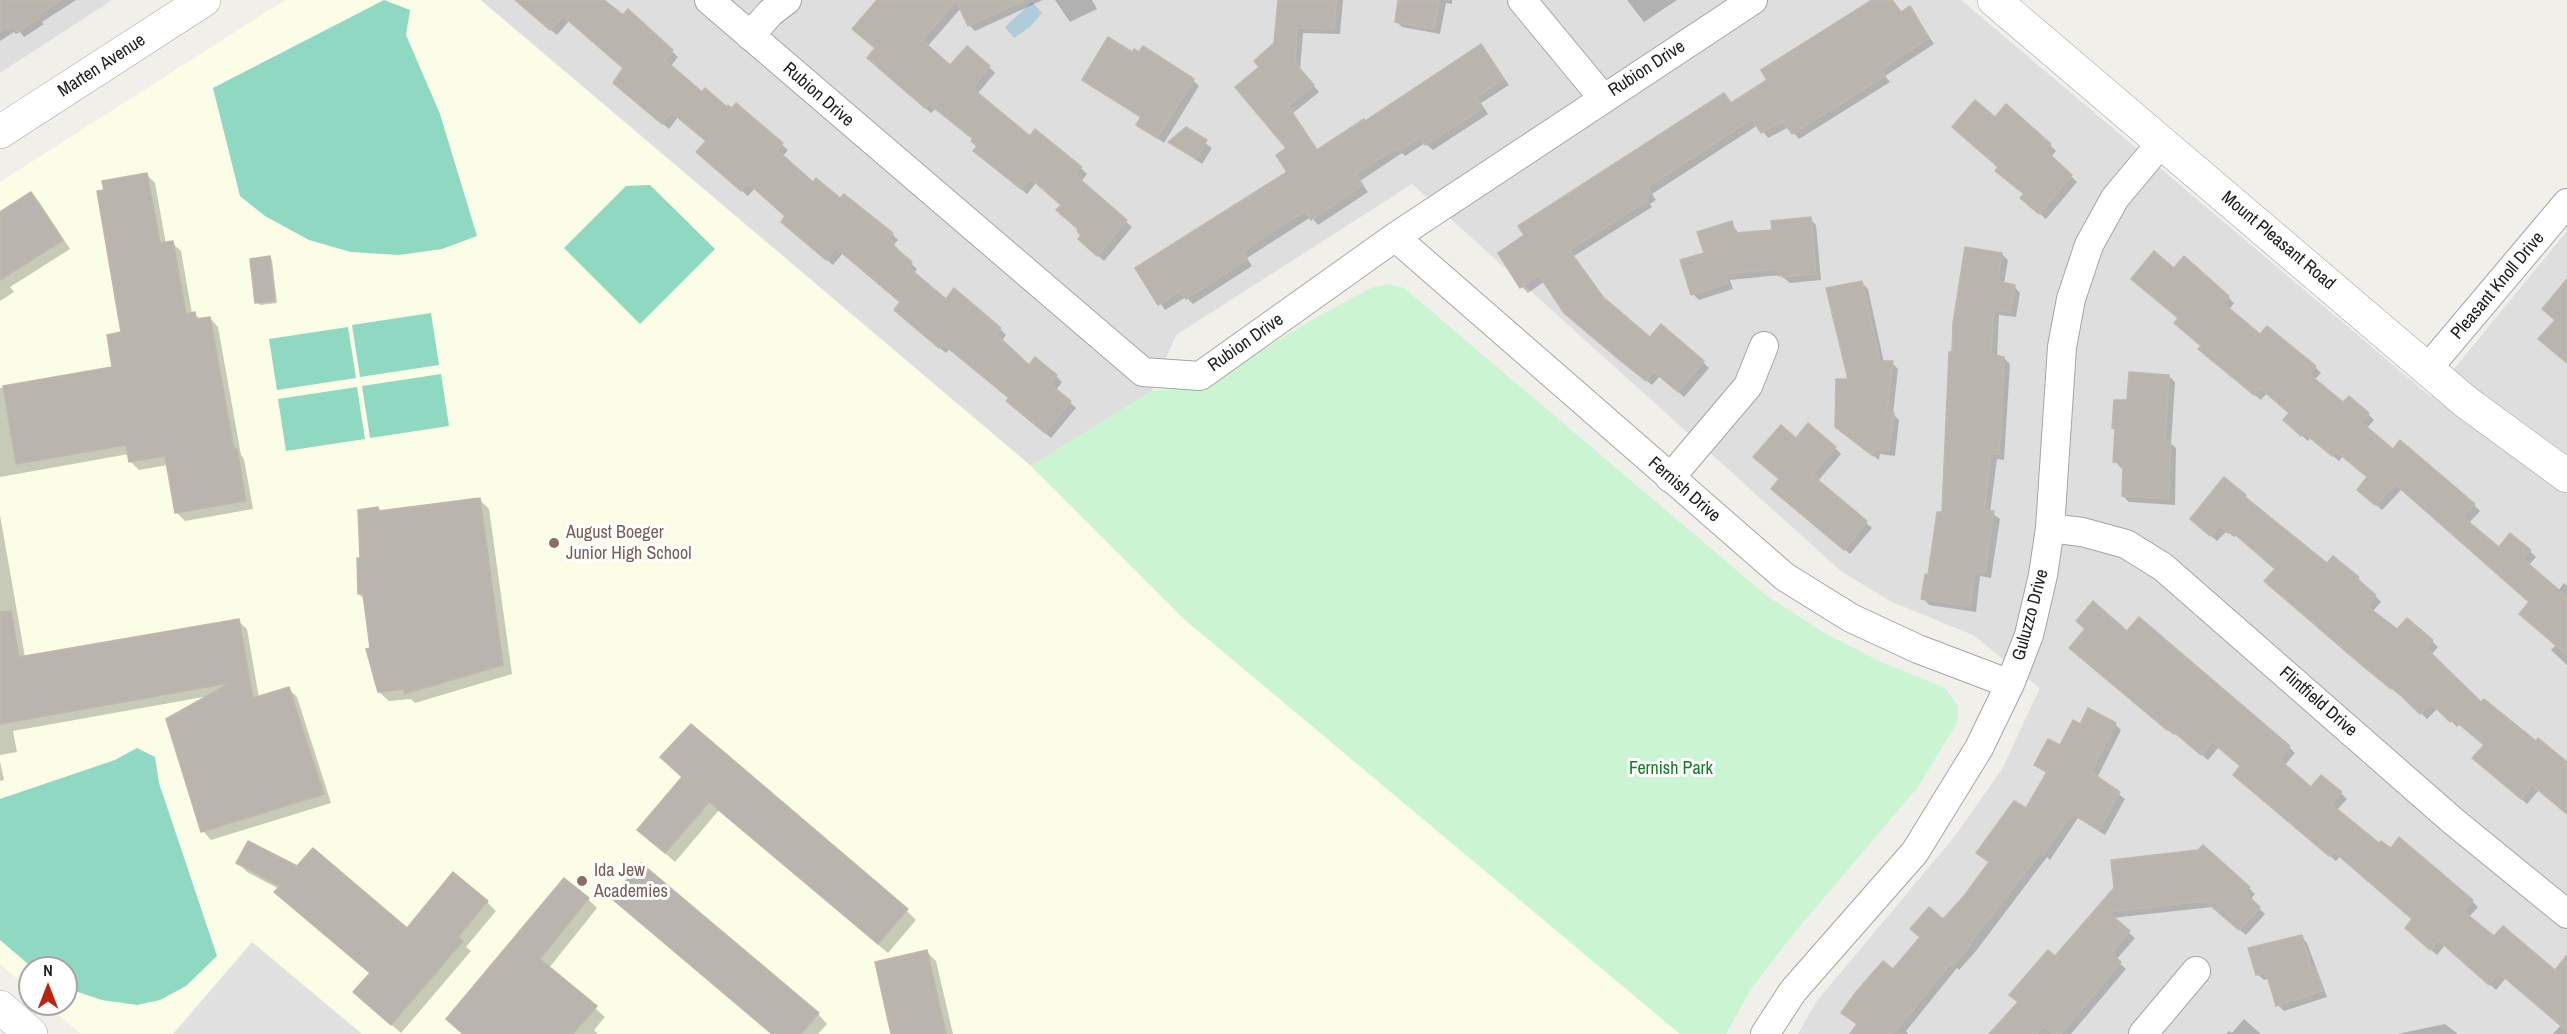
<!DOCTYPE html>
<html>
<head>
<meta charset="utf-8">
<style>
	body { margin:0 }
	#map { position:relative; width:2567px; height:1034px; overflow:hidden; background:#f0efe9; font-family:"Archivo Narrow",sans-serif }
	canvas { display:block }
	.north { position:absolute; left:18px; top:956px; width:60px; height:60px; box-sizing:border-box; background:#fff; border:2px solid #a6a6a6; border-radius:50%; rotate:0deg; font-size:16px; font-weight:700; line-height:24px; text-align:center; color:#212121 }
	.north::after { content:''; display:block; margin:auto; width:21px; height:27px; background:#bf2213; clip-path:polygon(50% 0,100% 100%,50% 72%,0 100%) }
</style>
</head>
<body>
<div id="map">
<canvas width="2567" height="1034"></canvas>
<div class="north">N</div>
</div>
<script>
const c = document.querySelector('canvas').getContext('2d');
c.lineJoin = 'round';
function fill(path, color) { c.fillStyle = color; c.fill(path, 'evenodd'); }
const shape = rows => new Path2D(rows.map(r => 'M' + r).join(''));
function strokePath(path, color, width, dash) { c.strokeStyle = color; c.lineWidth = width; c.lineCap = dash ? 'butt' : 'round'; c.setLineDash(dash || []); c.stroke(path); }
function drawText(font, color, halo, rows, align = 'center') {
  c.font = font + ' "Archivo Narrow",sans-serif'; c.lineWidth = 6; c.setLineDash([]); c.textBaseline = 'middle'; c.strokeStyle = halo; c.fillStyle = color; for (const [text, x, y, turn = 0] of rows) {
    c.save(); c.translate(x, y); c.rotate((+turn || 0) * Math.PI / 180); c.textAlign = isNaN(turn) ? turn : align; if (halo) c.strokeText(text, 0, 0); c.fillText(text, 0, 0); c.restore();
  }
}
fill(shape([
	[0,0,112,0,0,73],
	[481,0,1961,0,2431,397,2567,231,2567,1034,1798,1034,1816,1002,1955,836,2002,769,2040,688,1973,635,1892,602,1842,572,1412,184,1176,335,1152,391,1031,466]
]), '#dfdede');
fill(shape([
	[285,0,480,0,1031,466,1184,619,1680,1034,81,1034,46,1004,66,1004,66,968,30,968,30,990,0,964,0,182]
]), '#fbfde6');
fill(shape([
	[1388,284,1404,288,1767,596,1828,635,1879,661,1945,688,1958,706,1958,719,1954,728,1918,787,1794,933,1751,989,1726,1034,1680,1034,1184,619,1031,466,1152,391,1179,389,1231,369,1315,318,1371,288]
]), '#cbf5d2');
fill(shape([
	[384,0,410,10,406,35,440,114,477,236,442,249,399,255,351,252,309,240,265,216,240,196,213,88],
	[650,185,715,249,640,324,564,248,626,186],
	[431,313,439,365,360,377,352,325],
	[348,327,356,378,277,390,269,339],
	[441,374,449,426,370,438,362,386],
	[357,387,365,439,286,451,278,399],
	[137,748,155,757,159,783,217,956,186,986,160,1000,137,1005,102,1000,66,988,66,968,33,968,0,940,0,799,115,760]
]), '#8fd8c2');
fill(shape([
	[252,942,362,1034,173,1034]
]), '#e1e1e1');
fill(shape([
	[1032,2,1042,13,1030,27,1014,38,1005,27]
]), '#aeccda');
fill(shape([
	[0,0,76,0,42,22,44,24,24,37,20,32,16,34,14,32,0,41],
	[516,0,602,0,624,16,628,11,678,57,670,67,702,94,727,109,733,110,737,105,788,150,782,157,813,184,892,234,898,240,894,245,898,249,897,251,917,269,914,273,946,301,1000,329,1006,335,1002,341,1029,368,1056,376,1062,382,1056,390,1076,408,1051,438,1014,407,1010,398,950,349,946,353,902,316,902,303,843,253,833,265,789,228,787,216,755,188,748,196,704,158,707,142,678,117,669,129,621,89,625,68,569,21,557,35],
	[879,0,1043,0,975,31,969,25,961,8,927,47,950,67,967,48,989,67,995,73,977,94,1030,138,1081,168,1087,174,1081,182,1132,227,1104,261,1086,245,1080,229,1063,205,1036,183,1027,194,981,157,975,140,936,108,931,113,875,64],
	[1055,0,1092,0,1097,9,1070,22],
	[1280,0,1343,0,1340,34,1303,33,1300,70,1319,92,1293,113,1318,151,1365,123,1481,45,1509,85,1481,103,1488,114,1433,150,1425,143,1405,156,1402,153,1360,181,1368,192,1318,225,1311,217,1247,258,1252,266,1193,304,1186,297,1165,310,1137,269,1289,173,1288,148,1261,67,1276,44],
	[1400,0,1452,0,1452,4,1446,3,1440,34,1402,27,1396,21],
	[1627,0,1677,0,1644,22],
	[1875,0,1893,0,1902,13,1910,8,1934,44,1885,76,1890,82,1799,139,1789,127,1768,138,1758,125,1652,194,1656,200,1650,204,1652,207,1574,256,1607,302,1650,340,1703,362,1709,368,1684,397,1660,376,1652,385,1572,318,1545,281,1528,293,1522,287,1724,94,1732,104,1769,81],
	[1133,54,1193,80,1199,86,1164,143,1138,125,1142,118,1084,79],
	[1995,119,2050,145,2056,151,2051,157,2077,182,2046,219,2028,204,2025,195,2000,167],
	[1186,129,1212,148,1202,164,1170,142],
	[146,174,155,183,166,244,172,243,181,251,192,314,195,314,201,320,210,318,218,327,241,455,244,459,253,509,185,521,177,513,168,465,139,470,130,461,129,454,0,477,0,388,114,368,122,333],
	[31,194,39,202,70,249,10,287,14,292,0,301,0,213],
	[1810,219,1816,225,1821,280,1790,283,1780,275,1730,280,1733,289,1699,300,1693,294,1706,254,1731,223,1739,234,1773,231],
	[2002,254,2008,260,2004,284,2014,286,2020,293,2016,317,1999,315,1997,357,2004,358,2010,364,2004,460,1997,459,1990,512,2000,519,1991,578,1980,576,1976,612,1929,605,1923,598,1943,514,1953,354],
	[270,258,272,260,277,303,260,305,257,302],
	[2174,270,2228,297,2234,303,2229,310,2261,336,2315,367,2321,373,2314,380,2344,405,2368,414,2374,420,2366,429,2393,451,2474,505,2480,511,2469,523,2499,549,2530,551,2536,557,2528,566,2558,591,2564,583,2567,586,2567,665,2551,650,2556,645,2530,602,2402,489,2382,510,2365,496,2369,478,2343,456,2339,461,2311,437,2308,441,2291,426,2290,413,2267,393,2261,400,2206,355,2203,346,2179,319],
	[1862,283,1868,289,1884,363,1892,363,1898,369,1893,414,1899,420,1895,456,1880,454,1879,460,1843,433],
	[2169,376,2175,382,2171,444,2176,448,2175,505,2129,502,2123,496,2125,468,2121,468,2115,461,2128,402],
	[1835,448,1841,454,1818,481,1872,528,1850,554,1779,494,1781,480],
	[2245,496,2327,565,2334,558,2358,578,2381,602,2372,612,2398,631,2407,621,2432,641,2438,647,2431,655,2482,704,2567,763,2567,813,2539,790,2527,804,2480,764,2485,745,2460,724,2457,727,2438,708,2427,719,2399,692,2398,694,2371,672,2276,569,2237,535,2234,537,2227,531,2217,541,2198,525],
	[480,500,489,509,512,674,415,703,411,699,389,701,379,692,365,600,359,594,362,559,378,509,381,512],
	[0,515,25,657,238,621,247,629,259,698,289,689,297,697,331,803,211,840,203,831,168,720,209,696,13,731,17,752,0,755],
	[2127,633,2289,747,2295,753,2284,766,2311,789,2341,793,2347,799,2337,810,2379,845,2472,901,2478,907,2469,917,2494,939,2567,982,2567,1034,2553,1034,2561,1025,2506,978,2496,990,2445,945,2437,955,2413,934,2414,920,2340,856,2336,861,2241,781,2242,767,2219,747,2208,760,2176,733,2174,735,2077,654],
	[2115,724,2121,730,2097,778,2125,799,2105,835,2078,818,2050,860,2047,857,1976,951,1959,970,1957,968,1906,1031,1908,1034,1852,1034,1858,1025,1843,1013,1893,971,1943,922,1990,863,1978,853,2026,810,2048,774,2036,765,2060,747,2080,726],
	[0,761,4,780,0,781],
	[684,777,907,911,916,920,888,953,719,810,675,862,649,839],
	[238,863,407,930,487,902,496,911,466,947,471,951,401,1033,364,1001,371,974,285,901,279,889,247,872],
	[641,865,818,1014,827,1024,818,1034,772,1034],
	[2116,888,2249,888,2255,894,2250,900,2265,914,2246,935,2212,907,2112,918,2135,938,2116,960,2126,969,2071,1034,1990,1034],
	[588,899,597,908,549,968,605,1017,594,1030,598,1034,463,1034],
	[2301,936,2307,943,2327,997,2284,1011,2278,1005,2270,978,2264,980,2257,974],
	[927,952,936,961,953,1034,892,1034],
	[2244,1019,2261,1034,2226,1034,2229,1031,2232,1033],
	[2445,1024,2458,1034,2397,1034]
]), '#0003');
const building = shape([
	[0,0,62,0,37,15,39,18,17,32,14,27,9,29,7,27,0,31,0,0],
	[515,0,604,0,623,15,628,9,673,50,665,60,702,92,705,88,727,107,728,105,732,108,736,103,783,143,777,150,813,182,816,178,840,198,844,194,893,233,888,238,893,242,891,244,912,262,908,267,946,299,954,288,1001,328,996,334,1029,365,1035,357,1057,375,1050,384,1071,401,1045,433,1006,401,1009,398,943,344,939,348,894,310,900,302,836,248,826,260,781,222,785,216,748,183,741,191,696,152,706,141,671,112,662,124,613,83,623,68,563,16,550,30,515,0],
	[877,0,1025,0,968,26,956,1,922,40,950,65,967,46,990,66,972,88,1030,136,1035,129,1082,167,1075,175,1127,220,1097,256,1078,239,1081,235,1077,231,1078,229,1056,210,1061,205,1030,178,1021,189,973,151,977,146,971,141,973,139,929,104,925,108,867,58,875,48,852,29,877,0],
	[1278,0,1337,0,1334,29,1297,28,1295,63,1314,85,1288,106,1317,150,1364,119,1365,121,1481,44,1504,79,1476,97,1483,108,1425,145,1420,137,1398,151,1396,148,1355,174,1363,185,1335,204,1311,220,1305,211,1282,225,1242,252,1247,259,1186,299,1180,291,1158,305,1135,268,1287,172,1276,155,1286,148,1235,87,1259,67,1254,61,1274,43,1278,0],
	[1398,0,1439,0,1434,29,1395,22,1398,0],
	[1872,0,1892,0,1901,12,1910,6,1929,38,1881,69,1885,76,1792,134,1783,121,1761,133,1752,119,1647,187,1651,193,1645,198,1647,201,1569,250,1603,297,1650,337,1661,324,1704,361,1678,392,1653,371,1646,381,1616,357,1564,313,1539,275,1520,288,1498,253,1524,235,1518,226,1724,93,1731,103,1767,80,1761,70,1872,0],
	[1108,37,1132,52,1134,49,1139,52,1143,46,1194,79,1157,138,1136,125,1141,117,1082,80,1108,37],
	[1975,100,1995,117,2006,104,2051,144,2045,150,2072,175,2039,214,2020,198,2024,194,1995,171,1998,167,1952,127,1975,100],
	[1186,127,1207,140,1196,159,1168,142,1186,127],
	[147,173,160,243,173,241,186,314,195,312,196,319,210,317,234,449,237,449,246,501,175,513,165,456,129,462,126,445,16,464,3,386,112,367,107,335,121,332,97,191,104,190,102,181,147,173],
	[31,192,63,240,0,280,0,212,31,192],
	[1811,217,1816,274,1782,277,1782,275,1778,276,1778,269,1725,274,1728,283,1691,295,1680,260,1704,253,1697,232,1732,221,1735,233,1772,230,1771,221,1811,217],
	[1965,247,2002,253,1998,281,2015,285,2010,312,1994,310,1991,354,2004,357,2001,426,1999,454,1991,454,1984,510,1994,511,1985,572,1975,571,1970,606,1921,599,1925,574,1928,575,1937,512,1942,512,1949,352,1952,352,1953,323,1965,247],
	[2154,251,2174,268,2184,256,2229,296,2223,303,2260,334,2267,326,2316,366,2309,374,2343,402,2349,396,2369,413,2361,422,2393,449,2400,440,2475,504,2463,517,2499,547,2510,533,2531,550,2523,559,2567,597,2567,655,2519,614,2529,602,2395,484,2375,505,2357,490,2367,477,2336,451,2332,456,2304,433,2301,436,2283,420,2289,413,2260,388,2254,395,2198,349,2201,346,2174,323,2178,318,2131,279,2154,251],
	[270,256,275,301,255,303,250,259,270,256],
	[2567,279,2567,363,2538,339,2555,320,2542,309,2567,279],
	[1862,281,1880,361,1893,361,1887,412,1894,413,1889,451,1874,449,1873,456,1835,427,1836,379,1848,379,1826,288,1862,281],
	[2129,372,2169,375,2165,441,2170,441,2169,499,2122,496,2123,463,2113,462,2115,429,2112,428,2114,400,2127,400,2129,372],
	[1808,423,1836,447,1812,475,1867,521,1844,550,1771,489,1779,479,1753,457,1781,425,1796,438,1808,423],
	[2224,477,2246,495,2245,497,2327,563,2333,556,2359,577,2357,579,2376,595,2367,606,2397,629,2407,618,2433,640,2426,648,2481,702,2484,699,2536,741,2538,738,2567,762,2567,814,2532,785,2521,799,2472,758,2484,745,2453,719,2450,722,2431,703,2420,714,2392,687,2391,689,2364,667,2264,581,2275,569,2230,530,2228,533,2220,526,2210,536,2190,519,2224,477],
	[480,498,503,665,404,694,404,689,378,692,366,649,370,648,363,594,358,594,357,558,360,558,358,510,378,507,379,511,480,498],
	[2093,601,2127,631,2139,617,2290,746,2279,759,2311,787,2321,775,2342,792,2331,804,2379,843,2381,841,2391,848,2399,837,2473,900,2463,911,2494,936,2503,926,2555,970,2567,955,2567,1031,2499,973,2489,985,2438,940,2430,950,2405,928,2412,919,2333,851,2329,856,2233,775,2240,766,2212,742,2201,755,2169,728,2167,730,2069,648,2085,629,2076,621,2093,601],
	[11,611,19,657,239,619,253,698,289,687,324,794,201,832,166,719,230,683,0,724,0,612,11,611],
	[2088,708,2116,723,2091,772,2120,792,2099,830,2072,813,2043,855,2040,853,1970,943,1971,944,1953,966,1950,964,1893,1034,1850,1034,1857,1024,1841,1013,1856,992,1883,961,1893,969,1920,937,1910,929,1929,907,1943,919,1964,896,1989,862,1976,853,2014,801,2026,808,2047,772,2034,765,2048,739,2060,745,2073,720,2080,724,2088,708],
	[691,724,908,909,878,944,709,802,665,853,637,830,682,777,660,757,691,724],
	[248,841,297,866,313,848,407,928,453,872,488,901,458,937,463,941,391,1025,353,992,370,973,274,892,280,886,236,863,248,841],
	[2203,845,2250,887,2245,893,2260,907,2239,930,2205,901,2108,912,2130,931,2111,953,2121,962,2061,1034,2053,1034,2044,1026,2037,1034,1989,1034,2018,1002,2009,995,2048,950,2055,956,2114,888,2111,860,2198,850,2203,845],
	[641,863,819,1013,801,1034,772,1034,611,898,641,863],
	[564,878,589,898,540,959,597,1006,573,1034,463,1034,446,1019,564,878],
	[2302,935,2311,968,2315,967,2322,991,2276,1006,2266,972,2256,975,2248,948,2302,935],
	[927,950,946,1034,891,1034,875,962,927,950]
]);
fill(building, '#bab4ae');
strokePath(building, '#c1b7ac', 1.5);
const minor = shape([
	[709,0,1143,372,1200,376,1395,237,1753,0],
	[1522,0,1603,98],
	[750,36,770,13,787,0],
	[1395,237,1785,577,1851,618,1918,649,2010,684],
	[2428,368,2567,203],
	[1670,478,1748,386,1764,346],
	[2050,528,2082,532,2126,544,2163,567,2453,821,2567,914],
	[1765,1034,1793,991,1915,852,1979,748,2010,684,2029,635,2043,575,2050,528,2062,347,2071,299,2089,245,2115,198,2161,143],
	[2143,1034,2196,971]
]);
const tertiary = shape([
	[1994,0,2466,402,2567,476],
	[0,132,204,0],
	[0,1007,31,1034]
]);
strokePath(minor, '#a5a5a5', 30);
strokePath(tertiary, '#a5a5a5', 34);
strokePath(minor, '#fff', 28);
strokePath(tertiary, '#fff', 33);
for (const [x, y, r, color] of [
	[554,543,6,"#8d6e63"],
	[582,881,6,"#8d6e63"]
]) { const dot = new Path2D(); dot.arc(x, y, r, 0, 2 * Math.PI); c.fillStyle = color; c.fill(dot); strokePath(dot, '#fff', 2); }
drawText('18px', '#212121', '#fff', [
	["Marten Avenue",102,66,-33],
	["Rubion Drive",1647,69,-33],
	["Rubion Drive",818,95,41],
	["Mount Pleasant Road",2278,241,40],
	["Pleasant Knoll Drive",2498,286,-50],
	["Rubion Drive",1246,343,-35],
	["Fernish Drive",1684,490,41],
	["Guluzzo Drive",2031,615,-75],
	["Flintfield Drive",2318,702,41]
]);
drawText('18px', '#785e54', '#fff', [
	["August Boeger",566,533],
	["Junior High School",566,554],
	["Ida Jew",594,871],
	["Academies",594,892]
], 'left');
drawText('18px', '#167827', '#fff', [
	["Fernish Park",1671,769]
]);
</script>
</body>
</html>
